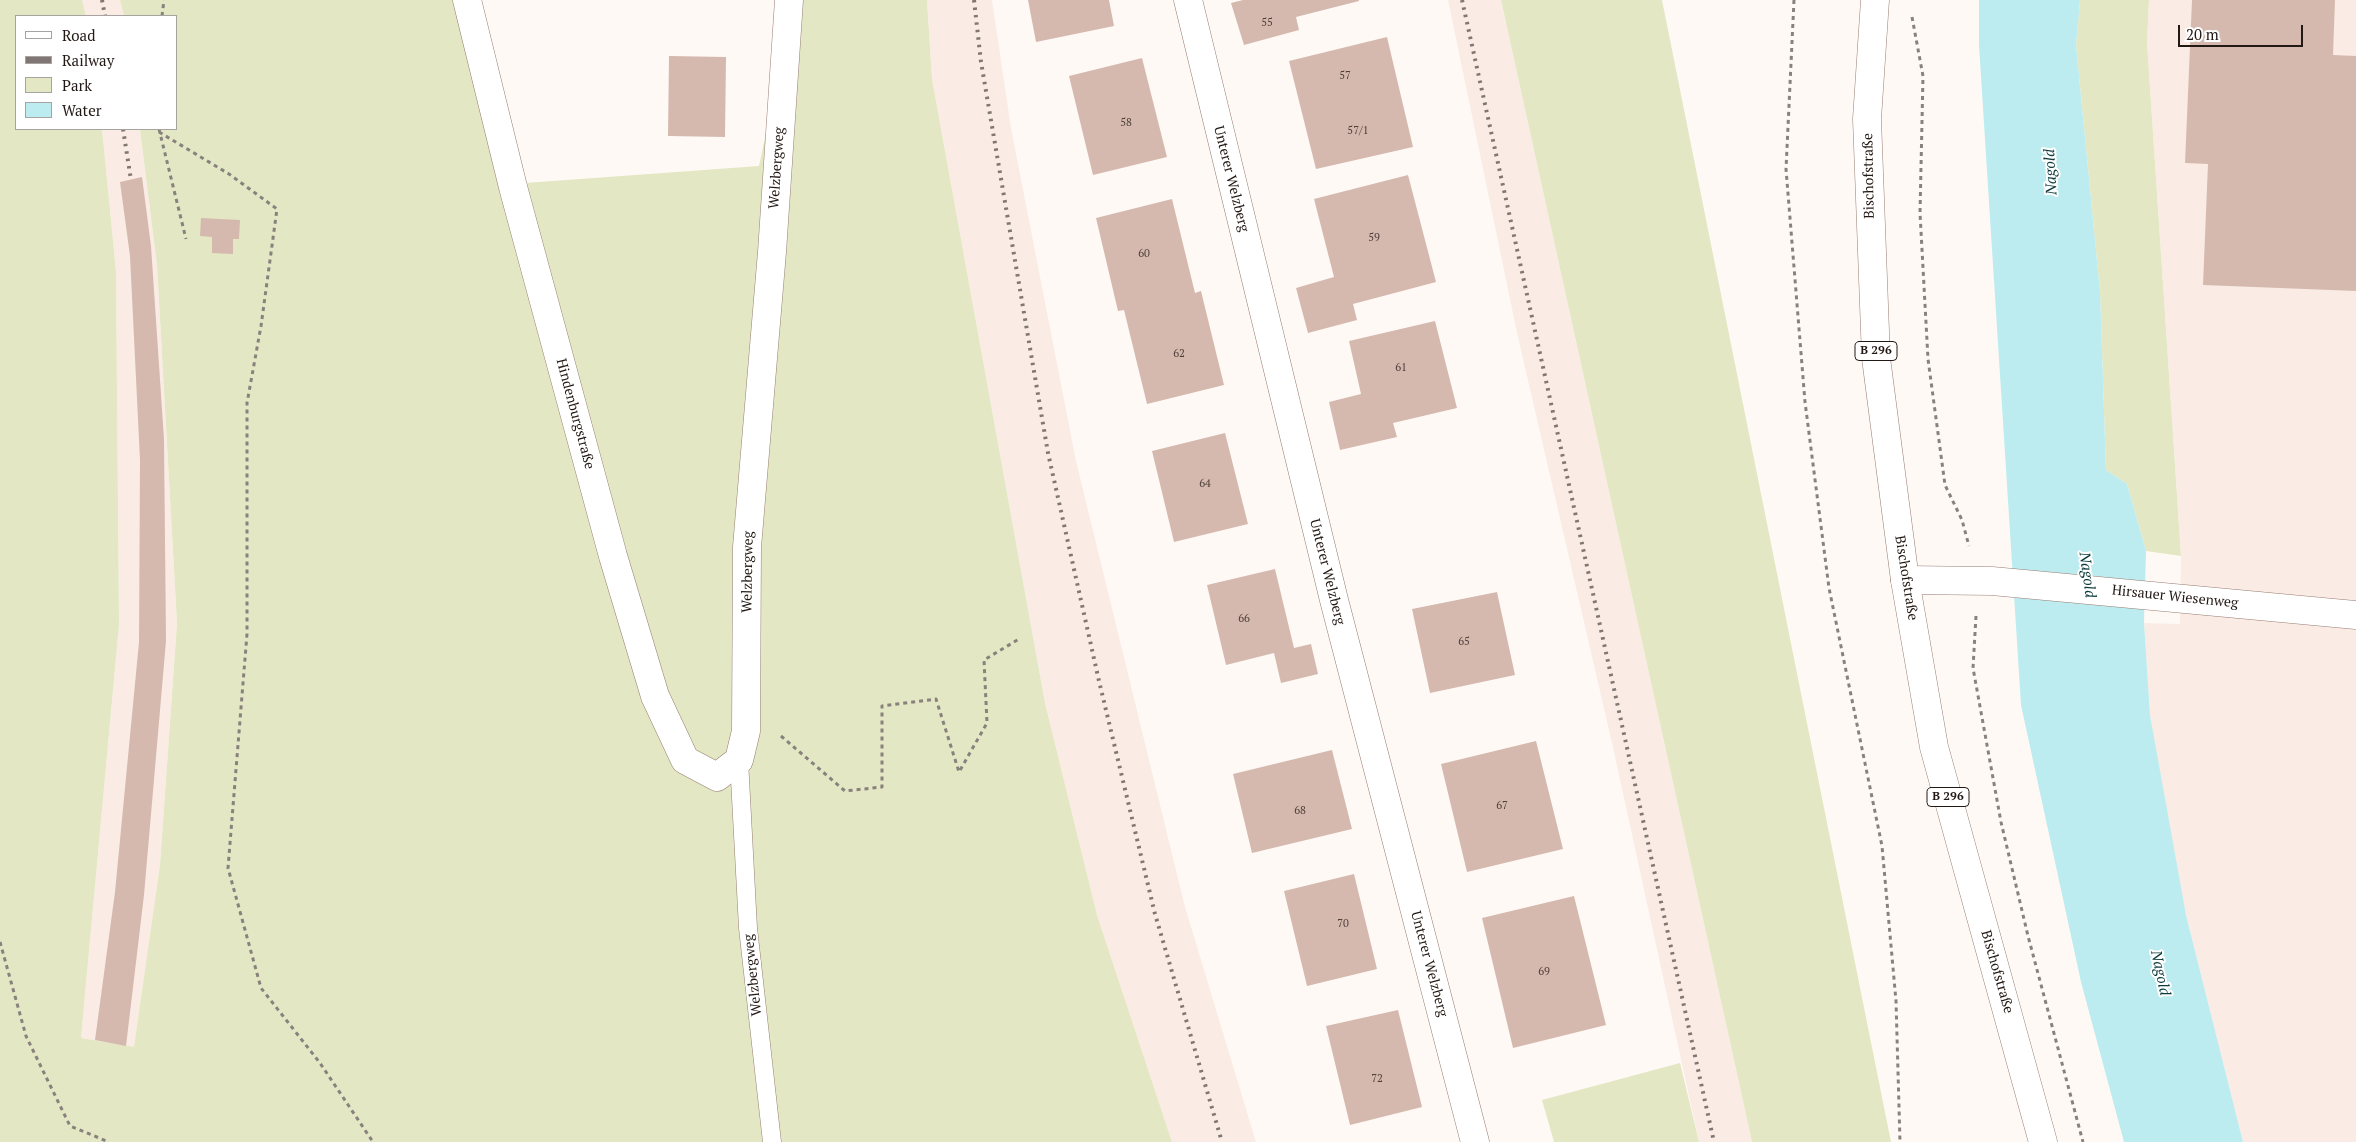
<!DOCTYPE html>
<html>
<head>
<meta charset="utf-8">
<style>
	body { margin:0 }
	#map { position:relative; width:2356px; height:1142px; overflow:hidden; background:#fff9f6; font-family:"PT Serif",serif }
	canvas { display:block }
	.legend { position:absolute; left:15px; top:15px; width:162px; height:115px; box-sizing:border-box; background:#fff; border:1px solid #a7a3a1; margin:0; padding:6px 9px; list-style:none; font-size:15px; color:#221814 }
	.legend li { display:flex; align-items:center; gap:10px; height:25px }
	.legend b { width:25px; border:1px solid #a7a3a1 }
	.scale { position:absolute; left:2178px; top:25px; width:125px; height:22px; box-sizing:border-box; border:2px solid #221814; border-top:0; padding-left:6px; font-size:15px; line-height:18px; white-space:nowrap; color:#221814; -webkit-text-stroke:4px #fff; paint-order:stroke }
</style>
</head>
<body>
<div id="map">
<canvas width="2356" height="1142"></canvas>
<ul class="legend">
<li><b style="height:6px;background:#fff"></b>Road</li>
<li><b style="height:6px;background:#807774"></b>Railway</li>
<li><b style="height:14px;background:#e3e7c3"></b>Park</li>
<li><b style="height:14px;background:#bcecef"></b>Water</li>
</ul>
<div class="scale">20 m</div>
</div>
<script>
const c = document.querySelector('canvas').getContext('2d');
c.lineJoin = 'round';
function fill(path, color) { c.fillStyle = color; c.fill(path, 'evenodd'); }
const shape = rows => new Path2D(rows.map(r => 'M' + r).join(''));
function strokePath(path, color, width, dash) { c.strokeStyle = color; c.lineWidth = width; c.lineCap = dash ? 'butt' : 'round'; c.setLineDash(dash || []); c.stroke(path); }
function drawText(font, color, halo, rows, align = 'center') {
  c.font = font + ' "PT Serif",serif'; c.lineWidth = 4; c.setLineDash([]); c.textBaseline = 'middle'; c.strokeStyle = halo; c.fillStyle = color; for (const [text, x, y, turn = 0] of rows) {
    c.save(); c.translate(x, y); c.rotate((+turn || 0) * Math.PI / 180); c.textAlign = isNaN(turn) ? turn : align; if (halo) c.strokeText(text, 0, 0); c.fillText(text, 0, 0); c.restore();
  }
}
fill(shape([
	[82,0,120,0,124,16,86,16],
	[927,0,992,0,1011,128,1076,461,1185,907,1256,1142,1172,1142,1097,915,1045,703,932,79],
	[1448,0,1501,0,1752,1142,1699,1142,1612,743,1517,333],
	[2149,0,2356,0,2356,1142,2243,1142,2186,915,2165,807,2150,715,2144,623,2180,624,2181,556,2147,43],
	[102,129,140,129,157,265,177,623,160,865,134,1048,81,1038,119,625,116,271]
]), '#faece4');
fill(shape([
	[0,0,82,0,86,16,16,16,16,129,102,129,116,271,119,625,81,1038,134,1047,160,865,177,623,157,265,140,129,176,129,176,16,124,16,120,0,480,0,525,183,759,166,794,0,927,0,932,79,1045,703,1097,915,1172,1142,0,1142],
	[1501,0,1662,0,1891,1142,1752,1142],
	[2080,0,2149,0,2147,43,2181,556,2146,551,2127,484,2106,470,2100,292,2076,45],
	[1680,1063,1699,1142,1554,1142,1542,1100]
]), '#e3e7c3');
fill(shape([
	[1979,0,2080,0,2076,45,2100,292,2106,470,2127,484,2146,551,2144,623,2150,715,2186,915,2243,1142,2124,1142,2081,982,2021,705,1979,45]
]), '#bcecef');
fill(shape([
	[1028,0,1109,0,1114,26,1036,42],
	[1243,0,1359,0,1359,1,1296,17,1299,30,1244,45,1231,3],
	[2192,0,2335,0,2333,55,2356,56,2356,291,2203,285,2208,164,2185,163],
	[1387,37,1413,147,1316,169,1289,61],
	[669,56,726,57,725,137,668,136],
	[1142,58,1167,157,1093,175,1069,76],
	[1408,175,1436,282,1353,304,1357,320,1308,333,1296,288,1334,277,1314,199],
	[142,177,151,246,164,439,166,641,144,895,126,1046,95,1040,115,892,139,642,140,460,130,256,120,182],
	[1172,199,1195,293,1201,291,1224,385,1147,404,1124,310,1118,311,1096,218],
	[201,218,240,220,239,239,233,239,233,254,212,253,212,237,200,236],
	[1435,321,1457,408,1393,423,1397,437,1340,450,1329,402,1361,394,1349,341],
	[1225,433,1248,524,1174,542,1152,451],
	[1275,569,1294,648,1311,644,1318,674,1281,683,1274,653,1226,665,1207,585],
	[1497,592,1515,675,1430,693,1412,609],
	[1536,741,1563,849,1467,872,1441,764],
	[1332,750,1352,829,1252,853,1233,774],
	[1354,874,1377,969,1307,986,1284,891],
	[1574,896,1606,1025,1513,1048,1482,918],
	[1398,1010,1422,1107,1350,1125,1326,1026]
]), '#d5b9ae');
const service = shape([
	[739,760,748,928,772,1142]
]);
const minor = shape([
	[467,0,513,187,613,556,655,696,685,760,717,777,739,760,746,731,747,547,772,252,789,0],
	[1188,0,1334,600,1475,1142],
	[1905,580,1992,581,2356,615]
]);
const primary = shape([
	[1875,0,1867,119,1876,358,1905,580,1934,747,2043,1142]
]);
strokePath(service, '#977e72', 19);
strokePath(minor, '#977e72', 29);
strokePath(primary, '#977e72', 29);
strokePath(shape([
	[1794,0,1786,169,1805,402,1829,588,1882,846,1896,1001,1900,1142],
	[162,16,164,0],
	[1912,17,1923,76,1920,213,1928,359,1945,485,1962,520,1969,546],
	[159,129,186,239],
	[159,132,229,174,277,209,261,326,247,403,247,634,228,868,261,988,320,1063,373,1142],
	[1976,616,1973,668,2001,822,2028,936,2083,1142],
	[781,736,845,791,882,787,882,706,936,699,959,772,987,723,984,660,1019,639],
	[0,942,26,1036,70,1126,109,1142]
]), '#89817d', 3, [4, 4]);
strokePath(service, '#fff', 18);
strokePath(minor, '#fff', 28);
strokePath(primary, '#fff', 28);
strokePath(shape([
	[102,0,105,16],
	[974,0,981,62,1048,453,1099,681,1155,914,1222,1142],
	[1462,0,1714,1142],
	[123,129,131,180]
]), '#807774', 4, [2.5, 5]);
drawText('11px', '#4f403a', null, [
	["55",1267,23],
	["57",1345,76],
	["58",1126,123],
	["57/1",1358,131],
	["59",1374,238],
	["60",1144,254],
	["62",1179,354],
	["61",1401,368],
	["64",1205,484],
	["66",1244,619],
	["65",1464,642],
	["67",1502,806],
	["68",1300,811],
	["70",1343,924],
	["69",1544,972],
	["72",1377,1079]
]);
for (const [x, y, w] of [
	[1876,351,42],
	[1948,797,42]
]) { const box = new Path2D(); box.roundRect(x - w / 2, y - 9.5, w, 19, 4); c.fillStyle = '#fff'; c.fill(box); strokePath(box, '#221814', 1); }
drawText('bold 12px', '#221814', null, [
	["B 296",1876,351],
	["B 296",1948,797]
]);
drawText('14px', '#221814', '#fff', [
	["Welzbergweg",777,168,-86],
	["Bischofstraße",1869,176,-91],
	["Unterer Welzberg",1231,179,76],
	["Hindenburgstraße",575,414,75],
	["Welzbergweg",748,572,-89],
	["Unterer Welzberg",1327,572,76],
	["Bischofstraße",1906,578,81],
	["Hirsauer Wiesenweg",2175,597,6],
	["Unterer Welzberg",1429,964,75],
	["Bischofstraße",1997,972,74],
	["Welzbergweg",753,975,-96]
]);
drawText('italic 15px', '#0c3a3d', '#fff', [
	["Nagold",2051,172,-93],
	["Nagold",2087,575,82],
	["Nagold",2160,973,78]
]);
</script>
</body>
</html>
